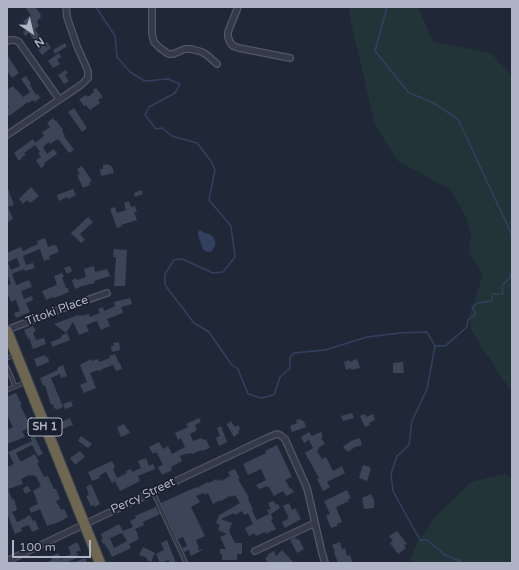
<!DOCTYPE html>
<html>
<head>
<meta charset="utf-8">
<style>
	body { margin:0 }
	#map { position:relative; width:519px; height:570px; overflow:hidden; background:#202837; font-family:"Varela Round",sans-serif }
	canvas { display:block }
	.frame { position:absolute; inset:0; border:8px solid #aeb4c5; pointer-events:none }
	.north { position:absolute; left:12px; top:12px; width:40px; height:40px; -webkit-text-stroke:3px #191f2c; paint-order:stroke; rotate:145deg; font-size:11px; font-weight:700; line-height:16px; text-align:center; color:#aeb4c5 }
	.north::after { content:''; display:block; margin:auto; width:14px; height:18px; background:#aeb4c5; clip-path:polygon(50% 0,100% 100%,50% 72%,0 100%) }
	.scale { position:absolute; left:12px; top:540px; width:79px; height:18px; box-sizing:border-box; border:2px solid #aeb4c5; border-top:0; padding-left:5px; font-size:12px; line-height:14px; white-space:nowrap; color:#aeb4c5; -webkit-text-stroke:3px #191f2c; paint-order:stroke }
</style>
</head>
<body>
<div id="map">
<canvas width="519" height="570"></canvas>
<div class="frame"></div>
<div class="north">N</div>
<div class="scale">100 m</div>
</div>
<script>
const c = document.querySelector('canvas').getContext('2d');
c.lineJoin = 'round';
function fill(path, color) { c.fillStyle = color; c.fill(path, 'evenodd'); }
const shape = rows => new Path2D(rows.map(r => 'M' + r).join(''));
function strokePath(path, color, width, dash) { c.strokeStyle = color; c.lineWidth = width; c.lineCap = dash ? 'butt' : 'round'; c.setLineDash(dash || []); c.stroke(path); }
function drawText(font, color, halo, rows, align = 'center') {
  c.font = font + ' "Varela Round",sans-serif'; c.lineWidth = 3.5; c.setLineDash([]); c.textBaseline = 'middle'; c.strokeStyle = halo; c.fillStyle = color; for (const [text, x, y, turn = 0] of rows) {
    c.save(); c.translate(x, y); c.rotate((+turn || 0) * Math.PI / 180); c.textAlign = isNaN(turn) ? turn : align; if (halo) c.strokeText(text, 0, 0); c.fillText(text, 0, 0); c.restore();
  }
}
fill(shape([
	[349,7,418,7,433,42,491,53,512,76,512,390,509,388,472,332,469,317,483,275,469,252,471,233,465,215,450,189,398,161,375,125,350,18],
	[504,474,512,478,512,563,411,563,410,561,417,543,436,516,471,482]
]), '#223438');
fill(shape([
	[200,230,205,233,209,234,213,237,215,241,215,246,212,251,210,252,205,251,203,249,198,235,198,232]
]), '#33415f');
strokePath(shape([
	[96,7,115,36,117,57,130,72,145,81,168,79,180,84,175,93,149,107,145,115,156,129,162,128,172,136,197,143,211,161,215,170,209,200,231,226,235,257,223,272,213,273,182,259,174,260,165,274,165,285,194,323,209,332,231,364,238,369,248,394,261,398,274,395,280,377,290,368,290,357,294,353,325,350,367,337,400,333,427,332,435,346,427,389,412,421,409,445,397,456,391,474,393,491,420,540,427,540,445,555,460,561,462,563],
	[387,7,375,51,409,93,432,102,458,119,511,233,512,242],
	[435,346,445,346,467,327,468,320,476,314,472,307,478,303,491,301,493,294,503,294,502,286,510,277,512,271]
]), '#33415f', 1.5);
fill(shape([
	[25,7,35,7,41,15,40,16,41,18,37,20,38,21,37,22,39,26,35,29,45,44,47,42,51,48,42,55,36,46,37,45,29,33,25,36,23,32,28,28,23,21,31,15],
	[65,43,67,46,55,54,53,50],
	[59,53,61,57,57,60,60,64,53,68,48,61],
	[7,55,19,73,12,78,7,71],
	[66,70,68,73,65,75,69,81,64,84,58,75],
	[26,76,31,84,30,85,36,95,38,94,40,98,35,102,33,100,29,103,28,102,9,116,7,113,7,109,9,107,7,104,7,90,13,86,16,90,17,90,23,97,30,92,21,79],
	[96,88,103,97,98,100,100,103,90,110,86,105,84,106,79,99,86,95,88,97,94,92,93,90],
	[74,108,87,128,82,132,68,112],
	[53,118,55,121,56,120,63,130,62,131,65,136,64,136,74,150,69,153,58,139,50,144,49,142,43,147,47,154,54,149,57,154,44,163,45,165,41,168,36,160,41,157,38,153,40,152,35,145,24,153,26,155,22,157,22,158,19,161,14,153,33,139,35,143,44,136,42,132,50,127,47,123],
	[109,164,109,166,112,166,114,173,101,176,100,169,103,169,103,165],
	[82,166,92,181,89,183,90,185,83,188,77,175,80,174,77,169],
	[7,186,14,205,8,207,13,219,7,222],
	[31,187,39,196,30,203,27,200,23,204,19,199],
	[73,189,76,195,68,199,67,197,59,201,57,195],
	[141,190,143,194,135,197,134,193],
	[129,201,131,207,135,206,137,212,134,212,137,220,121,225,122,226,117,228,110,209,115,207,117,213,126,210,124,203],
	[88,217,93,222,80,234,85,240,81,243,71,233],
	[45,238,48,247,54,245,55,246,56,245,59,252,49,256,50,259,44,261,40,249,23,256,26,265,33,263,35,268,25,271,24,269,12,274,16,285,29,280,32,287,21,291,24,299,32,296,33,300,26,303,30,312,16,318,14,313,20,311,16,300,11,302,7,292,7,286,11,284,8,276,7,277,7,253,21,247,23,251,38,244,37,241],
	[17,258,20,266,11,270,8,262],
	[114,249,127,250,125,286,114,286,116,257,113,257],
	[70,266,72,271,67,274,64,268],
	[94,266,95,272,107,269,110,276,94,281,95,283,82,286,75,289,72,280,76,278,77,280,86,277,84,269],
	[62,273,64,277,62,277,66,288,68,288,69,292,54,298,53,297,46,300,42,291,57,285,54,276],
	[130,298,132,304,121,307,123,313,107,319,110,326,101,330,97,321,86,325,89,331,79,335,73,322,66,333,54,324,78,315,77,316,81,315,81,316,89,314,90,317,100,313,98,309,103,307,104,311,115,306,114,302],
	[33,326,36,331,33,333,36,340,44,338,46,344,33,349,29,338,28,339,24,330],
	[67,333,70,340,52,347,51,342,61,338,61,336],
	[119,342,120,350,112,352,111,346,114,346,113,343],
	[115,354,119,363,120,363,122,369,116,371,113,365,102,369,102,370,98,371,98,370,90,373,96,388,84,393,80,385,87,382,80,365,91,359,92,361,98,359,99,362,110,358,109,356],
	[45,355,46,358,48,357,49,362,37,367,34,359],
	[357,359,360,368,351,370,351,368,346,370,344,362,349,360,350,362],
	[403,362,404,373,393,373,393,363],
	[63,365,67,376,61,378,60,374,51,378,63,407,57,410,56,408,54,409,53,404,51,405,45,385,43,386,40,378,58,370,57,368],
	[16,393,22,405,20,405,31,427,22,431,25,437,7,444,7,430,13,427,7,415,7,400,8,400,7,397],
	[71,401,73,406,65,409,63,404],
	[352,413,354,418,343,421,341,416],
	[365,414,366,417,373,414,375,420,369,423,370,425,365,427,360,416],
	[70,418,73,425,62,429,59,423],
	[199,418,201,422,195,425,197,430,190,434,193,441,202,438,203,440,206,439,210,448,202,451,202,450,192,454,191,453,188,454,188,453,180,456,182,461,171,467,172,470,162,475,158,467,163,465,157,453,156,452,153,454,149,447,159,442,163,449,168,446,172,454,185,447,181,438,178,440,175,433,188,427,186,424],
	[301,419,302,421,304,421,306,427,292,432,290,426,297,423,296,420],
	[231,421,235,427,238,425,240,429,238,431,239,433,234,437,227,425,227,424],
	[124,424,127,429,128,429,130,433,121,437,117,427],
	[221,426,227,442,219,446,216,438,220,436,217,428],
	[309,432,312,436,321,432,323,437,321,438,325,444,318,448,319,449,317,451,322,459,326,457,333,471,342,466,345,473,327,482,330,487,323,491,317,479,319,478,305,453,313,448,309,440,304,443,301,437],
	[34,436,43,454,38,456,32,445,16,453,20,461,22,461,35,454,39,462,37,463,44,477,48,476,54,489,56,489,60,499,56,501,61,510,64,509,68,517,59,522,47,526,40,509,31,513,29,508,38,504,36,500,37,500,33,491,41,486,36,476,34,476,33,475,30,476,29,475,21,479,23,484,8,489,12,499,14,499,17,510,12,512,17,522,26,518,26,517,30,515,33,521,35,520,39,529,32,532,29,525,21,528,22,531,15,534,7,513,7,467,14,464,8,452,32,441,30,438],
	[81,436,92,444,88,448,78,441],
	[360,438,362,445,355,447,348,452,343,447,351,441],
	[277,445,292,477,285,480,290,489,291,488,294,492,286,496,283,491,274,496,269,487,268,487,267,486,259,489,256,485,266,480,261,469,248,475,243,464,266,453,265,451],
	[80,451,85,457,75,465,70,458],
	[146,458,149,466,153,464,155,469,138,476,140,481,120,491,115,481,112,483,106,472,99,476,100,478,92,481,88,472,112,461,115,467,113,469,117,478,127,473,126,471,131,469,132,472,141,468,138,461],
	[363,465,370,467,370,468,371,469,367,481,359,478],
	[235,469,240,479,238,479,249,498,248,499,253,510,252,511,257,520,269,514,267,510,271,509,268,503,274,501,276,505,278,504,280,508,271,514,273,519,271,520,276,529,266,534,265,532,256,536,254,533,249,536,245,528,253,524,248,513,244,515,242,511,235,515,234,513,221,519,232,523,229,531,235,543,242,543,242,554,237,554,237,560,222,560,222,554,220,554,220,549,226,549,220,537,227,534,218,530,220,525,216,523,219,515,228,510,240,503,235,495,231,497,230,496,221,501,220,500,213,504,208,493,205,495,204,493,196,496,200,502,191,507,205,536,196,540,199,548,198,548,198,550,204,549,191,556,189,550,184,552,182,548,187,546,183,537,178,539,161,503,185,492,197,487,197,488,208,482,209,483,216,479,217,481,221,479,222,481,230,476,228,472],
	[91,484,100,504,95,507,94,505,91,506,86,496,89,495,86,487],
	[28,486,31,491,25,494,23,488],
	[347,490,351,498,348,499,349,501,336,507,342,522,337,524,337,526,331,528,326,515,330,514,324,501],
	[371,494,374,500,374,508,364,509,362,498],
	[289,503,292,510,295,508,301,519,285,528,282,522,289,518,283,506],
	[156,507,160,514,143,522,144,525,135,529,138,535,137,535,139,539,129,544,131,548,112,557,107,547,106,547,104,543,103,544,101,540,103,539,101,534,119,524,123,531,133,527,130,521,136,518,135,516],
	[122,533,127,541,114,548,110,538],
	[397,531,407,544,404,545,406,548,398,554,390,543,393,541,389,536],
	[296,537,297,540,299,539,304,549,297,553,290,540],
	[167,540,172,553,176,563,170,563,169,560,160,563,156,554,164,550,161,543],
	[77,542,81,550,76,552,79,557,66,563,45,563,52,560,50,557,58,553,61,559,71,554,68,547],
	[340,542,342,549,345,548,347,556,350,555,353,563,338,563,334,552,335,551,332,545],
	[143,547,155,553,151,562,147,560,147,558,139,555],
	[282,550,294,563,268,563,265,558,268,556,267,555,274,551,276,556],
	[85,558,87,563,72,563]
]), '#3c4558');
const lane = shape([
	[7,358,15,355],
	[7,367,15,386],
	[7,390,26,382],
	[153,492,186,563]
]);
const street = shape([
	[152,7,152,34,154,42,160,48,167,53,169,54,173,54,185,49,191,49,202,52,207,55,217,64],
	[238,7,228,32,228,37,230,42,233,46,239,48,290,58],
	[7,41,11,40,15,40,19,42,59,99],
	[7,135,81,85,88,78,88,71,77,46,67,17,66,7],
	[7,330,50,313,107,293],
	[255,551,315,523],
	[7,561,269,437,277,434,280,435,285,439,307,488,322,553,325,563]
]);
const highway = shape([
	[7,331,100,563]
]);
strokePath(lane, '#515766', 5);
strokePath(street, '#515766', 8);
strokePath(highway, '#3e4452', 12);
strokePath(lane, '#343a48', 3);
strokePath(street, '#343a48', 5.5);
strokePath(highway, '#6e6651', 10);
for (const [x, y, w] of [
	[45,427,34]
]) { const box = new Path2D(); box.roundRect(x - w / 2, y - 9, w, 18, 3); c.fillStyle = '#191f2c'; c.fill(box); strokePath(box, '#aeb4c5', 1); }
drawText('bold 11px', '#aeb4c5', null, [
	["SH 1",45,427]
]);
drawText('12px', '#aeb4c5', '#191f2c', [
	["Titoki Place",57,311,-20],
	["Percy Street",143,496,-25]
]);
</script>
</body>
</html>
